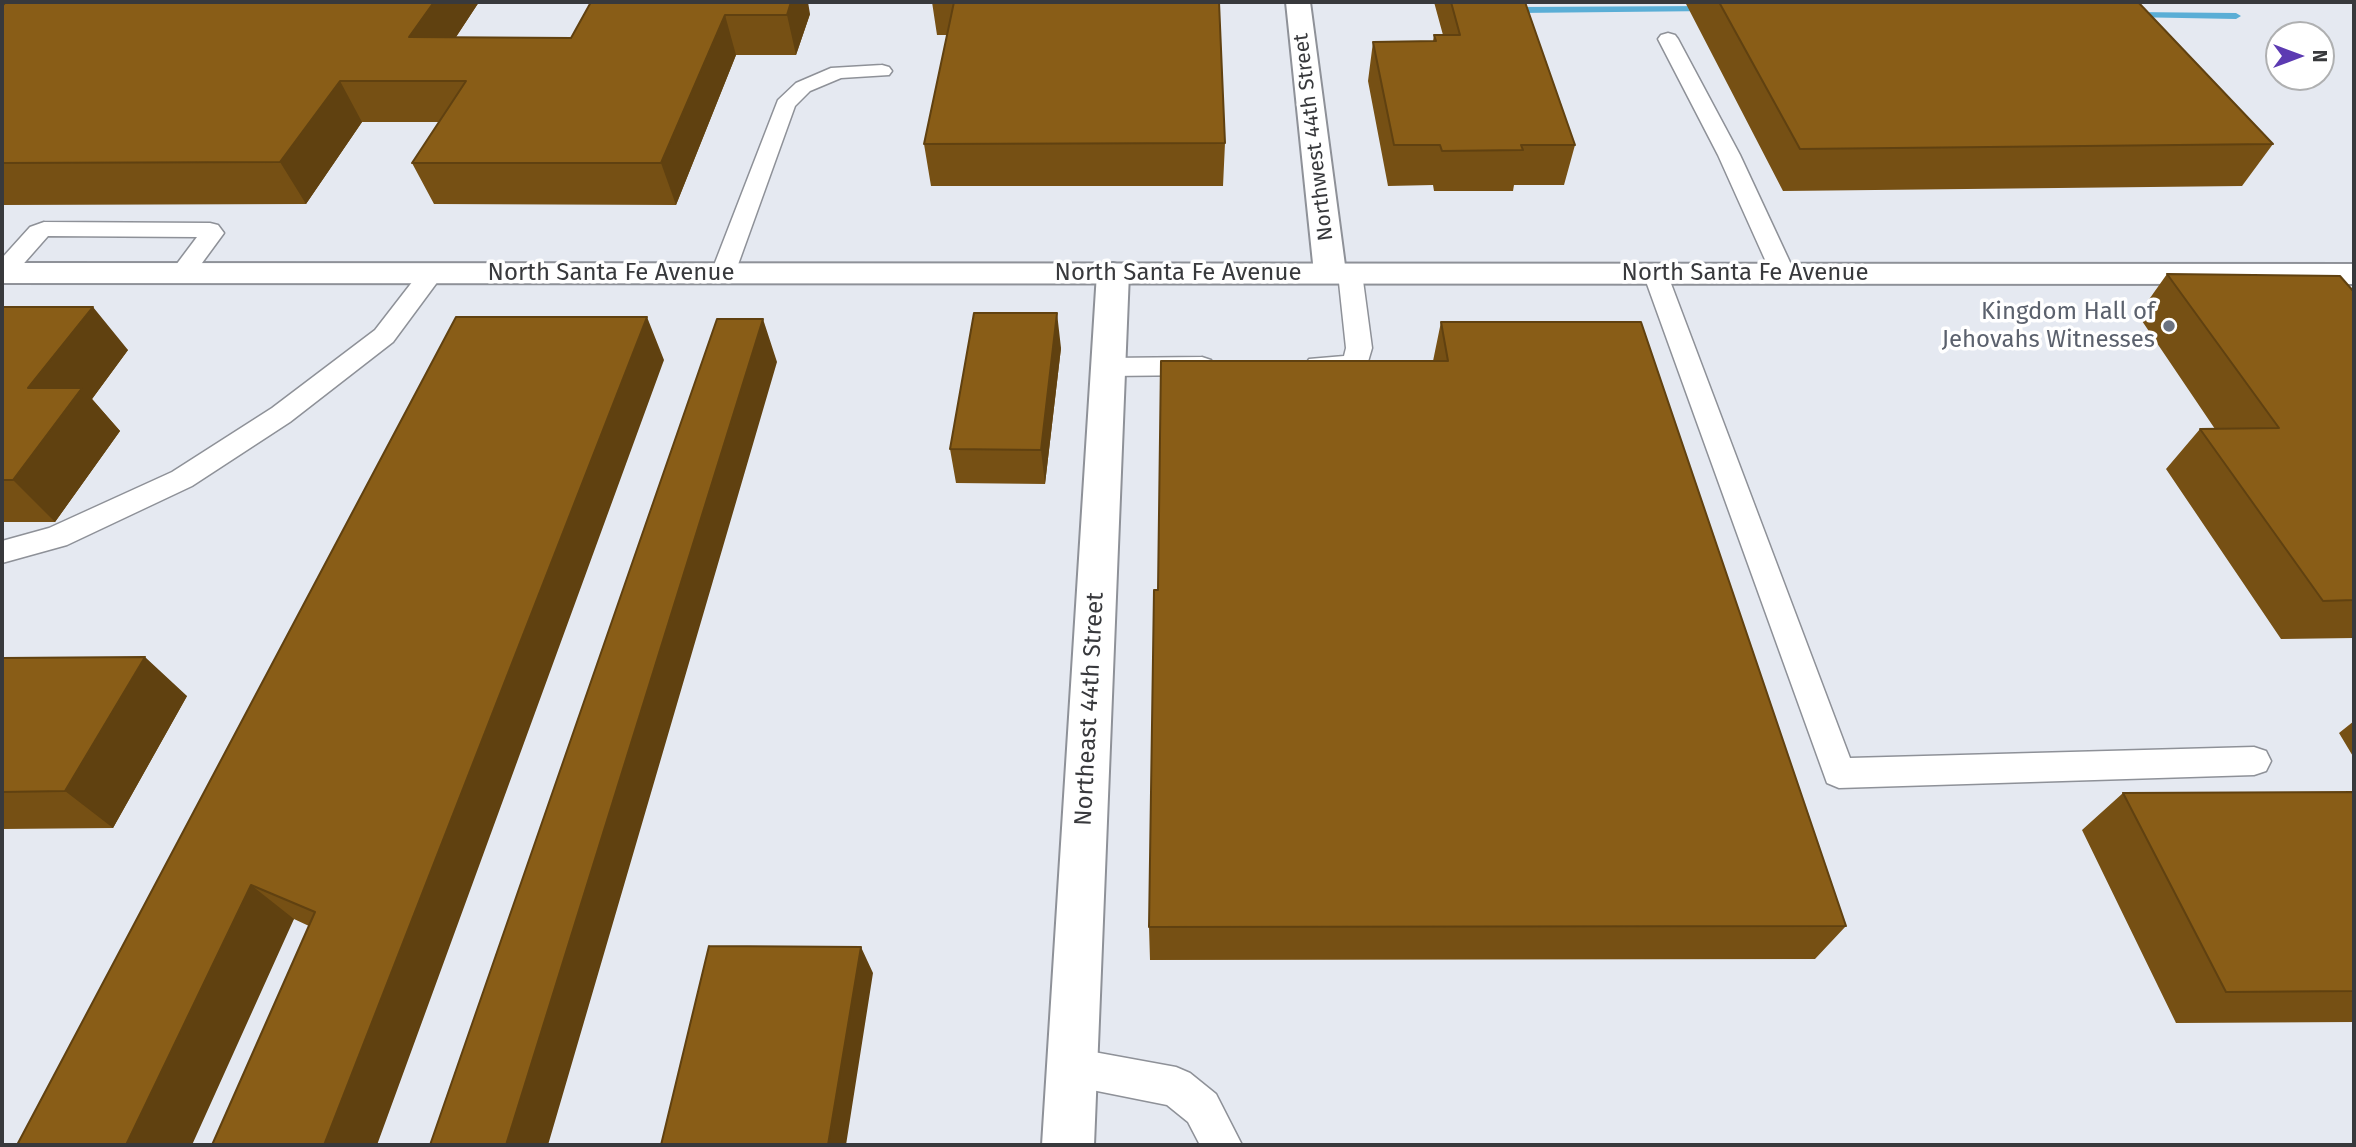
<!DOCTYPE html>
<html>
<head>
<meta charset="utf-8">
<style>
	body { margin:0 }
	#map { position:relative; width:2356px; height:1147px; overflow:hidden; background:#e5e9f1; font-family:"Fira Sans",sans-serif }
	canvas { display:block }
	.frame { position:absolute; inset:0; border:4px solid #38393c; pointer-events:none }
	.north { position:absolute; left:2265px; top:21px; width:70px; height:70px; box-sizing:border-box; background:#fff; border:2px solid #afb0b1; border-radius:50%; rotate:90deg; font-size:19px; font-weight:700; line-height:28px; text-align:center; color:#38393c }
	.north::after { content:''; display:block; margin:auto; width:24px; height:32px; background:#5c3ab2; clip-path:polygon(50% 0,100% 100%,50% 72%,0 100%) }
</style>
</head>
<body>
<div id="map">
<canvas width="2356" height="1147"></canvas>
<div class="frame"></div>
<div class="north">N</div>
</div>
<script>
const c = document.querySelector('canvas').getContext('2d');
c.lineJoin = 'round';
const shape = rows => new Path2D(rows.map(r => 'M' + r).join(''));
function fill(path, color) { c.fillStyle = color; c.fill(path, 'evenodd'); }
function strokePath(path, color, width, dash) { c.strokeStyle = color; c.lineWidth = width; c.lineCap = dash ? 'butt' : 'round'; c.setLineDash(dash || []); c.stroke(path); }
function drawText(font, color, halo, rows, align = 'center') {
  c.font = font + ' "Fira Sans",sans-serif'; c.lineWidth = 7; c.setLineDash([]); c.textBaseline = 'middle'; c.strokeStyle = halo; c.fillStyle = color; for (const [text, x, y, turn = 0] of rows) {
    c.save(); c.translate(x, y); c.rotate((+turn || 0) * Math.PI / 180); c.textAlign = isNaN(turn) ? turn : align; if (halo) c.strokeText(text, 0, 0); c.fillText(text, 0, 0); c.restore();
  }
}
fill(shape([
	[1708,6,1712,7,1712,11,1518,13,1513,10,1518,7,1708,6],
	[2132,12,2236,13,2241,16,2236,19,2128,17,2128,13,2132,12]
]), '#5aaed6');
const lane = shape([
	[1668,33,1675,35,1678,39,1740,155,1795,273,1792,278,1783,281,1774,278,1771,273,1718,155,1658,39,1661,35,1668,33],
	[882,65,889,67,892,71,889,75,841,78,810,91,795,106,735,273,732,278,723,281,714,278,711,273,778,100,796,83,831,68,882,65],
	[44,222,210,223,218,225,224,233,191,278,182,281,173,278,170,273,197,237,48,236,11,278,2,281,2,258,30,227,44,222],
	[432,265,441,268,444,273,393,342,290,422,192,486,67,545,2,563,2,541,49,528,172,472,272,408,375,330,423,268,432,265],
	[1350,265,1359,268,1362,273,1372,348,1367,365,1363,371,1354,374,1309,371,1305,365,1309,359,1344,356,1346,348,1338,273,1341,268,1350,265],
	[1655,265,1664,268,1667,273,1850,758,2254,747,2266,751,2271,761,2266,771,2254,775,1839,788,1827,783,1643,273,1646,268,1655,265],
	[1202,357,1211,360,1215,366,1211,372,1202,375,1108,376,1099,373,1095,367,1099,361,1108,358,1202,357],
	[1072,1048,1176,1067,1190,1073,1216,1094,1242,1145,1200,1145,1188,1122,1167,1105,1072,1086,1058,1081,1053,1067,1058,1053,1072,1048]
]);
const street = shape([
	[1286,2,1310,2,1346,273,1341,280,1330,283,1319,280,1314,273,1286,2],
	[1113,263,1124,266,1129,273,1094,1145,1042,1145,1097,273,1102,266,1113,263]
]);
const secondary = shape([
	[2,263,2354,264,2354,284,2,283,2,263]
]);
strokePath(lane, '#8e9198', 3);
strokePath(street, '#8e9198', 4);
strokePath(secondary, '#8e9198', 4);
fill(lane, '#fff');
fill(street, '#fff');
fill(secondary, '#fff');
fill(shape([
	[6,2,479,2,456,37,571,38,591,2,810,14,796,55,736,55,676,205,434,204,412,163,439,122,362,122,306,204,2,205,2,6],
	[932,2,1219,2,1225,143,1223,186,931,186,924,144,947,35,937,35],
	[1434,2,1525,2,1575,145,1564,185,1514,185,1513,191,1434,191,1433,185,1388,186,1368,81,1373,42,1433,41,1434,35,1443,35],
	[1685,2,2138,2,2273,144,2242,186,1783,191],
	[2167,274,2354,292,2354,638,2281,639,2166,469,2200,429,2215,429,2138,315],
	[2,307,128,350,92,399,120,431,55,522,2,522],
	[1441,322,1846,926,1815,959,1150,960,1149,927,1158,590,1433,361],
	[1061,348,1045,484,956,483,950,449],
	[664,360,309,926,294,919,17,1145],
	[2,658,187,696,113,828,2,829],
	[2354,721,2354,758,2339,733],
	[2354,792,2354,1022,2176,1023,2082,830,2123,793]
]), '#765014');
fill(shape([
	[434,2,479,2,429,78,409,37],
	[791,2,808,2,810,14,796,55,787,15],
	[725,15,736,55,676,205,661,163],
	[340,81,362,122,306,204,280,162],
	[93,307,128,350,92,399,120,431,55,522,13,480,28,388],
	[1057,313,1061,348,1045,484,1041,450],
	[647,317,664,360,377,1145,324,1145],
	[763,319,777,362,548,1145,506,1145],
	[145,657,187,696,113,828,65,791],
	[251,885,294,919,192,1145,126,1145],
	[861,947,873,973,846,1145,828,1145]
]), '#604110');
const building = shape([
	[6,2,434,2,409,37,571,38,591,2,791,2,787,15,725,15,661,163,412,163,466,81,340,81,280,162,2,163,2,6,6,2],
	[954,2,1219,2,1225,143,924,144,954,2],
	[1451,2,1525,2,1575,145,1521,145,1523,150,1442,151,1440,145,1394,145,1373,42,1436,41,1434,35,1460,35,1451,2],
	[1719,2,2138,2,2273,144,1800,149,1719,2],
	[2167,274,2340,276,2354,292,2354,600,2323,601,2200,429,2279,428,2167,274],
	[2,307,93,307,28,388,82,388,13,480,2,480,2,307],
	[974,313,1057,313,1041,450,950,449,974,313],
	[456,317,647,317,324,1145,212,1145,315,912,251,885,126,1145,17,1145,456,317],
	[717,319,763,319,506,1145,430,1145,717,319],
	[1441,322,1641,322,1846,926,1149,927,1154,590,1158,590,1161,361,1448,361,1441,322],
	[145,657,65,791,2,792,2,658,145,657],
	[2354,792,2354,991,2226,992,2123,793,2354,792],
	[709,946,861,947,828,1145,661,1145,709,946]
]);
fill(building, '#895d17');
strokePath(building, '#604110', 2);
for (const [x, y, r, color] of [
	[2169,326,7,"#6b7280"]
]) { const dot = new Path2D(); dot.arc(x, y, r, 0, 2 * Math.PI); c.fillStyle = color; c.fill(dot); strokePath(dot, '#fff', 2.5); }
drawText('21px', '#38393c', '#fff', [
	["Northwest 44th Street",1314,137,-97]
]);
drawText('24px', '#38393c', '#fff', [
	["North Santa Fe Avenue",611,273],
	["North Santa Fe Avenue",1178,273],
	["North Santa Fe Avenue",1745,273],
	["Northeast 44th Street",1090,709,-87]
]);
drawText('24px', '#5b616d', '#fff', [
	["Kingdom Hall of",2155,312],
	["Jehovahs Witnesses",2155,340]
], 'right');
</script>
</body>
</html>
